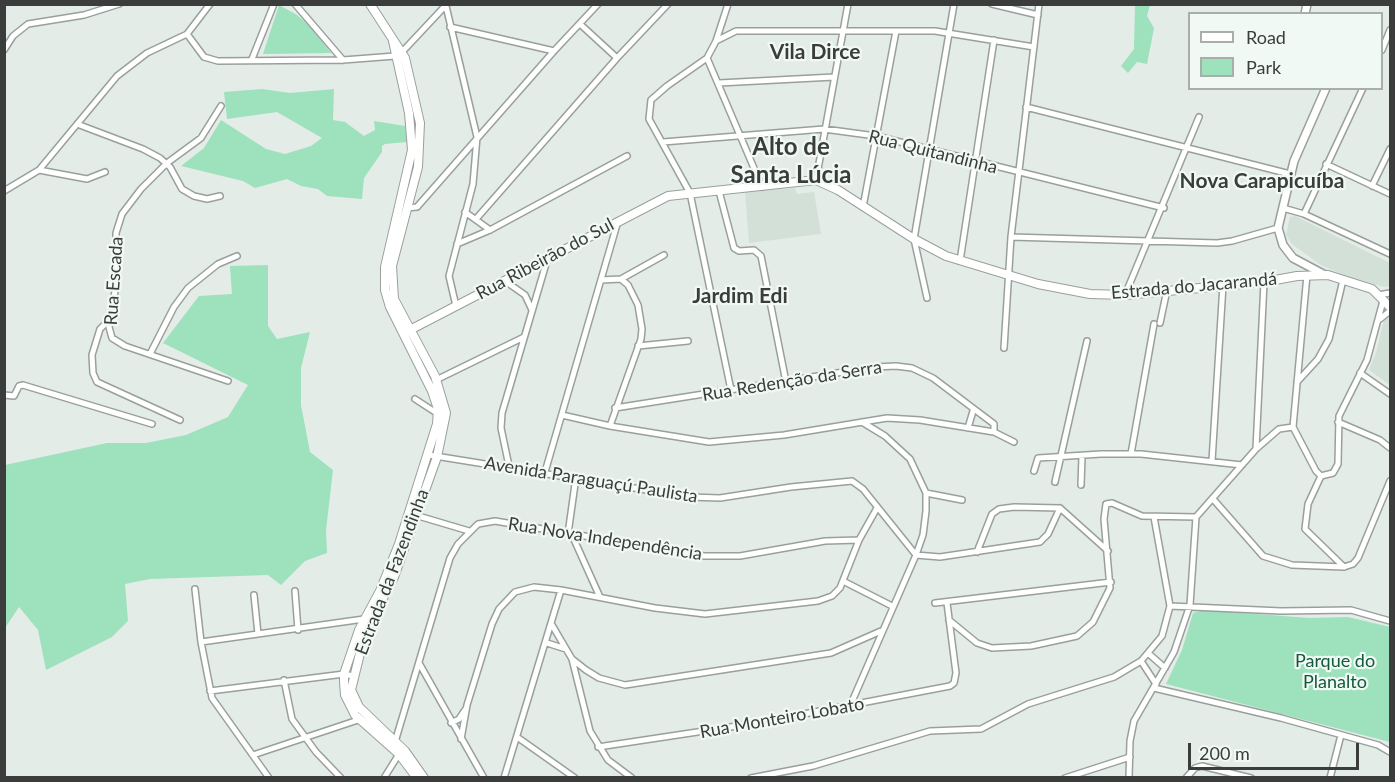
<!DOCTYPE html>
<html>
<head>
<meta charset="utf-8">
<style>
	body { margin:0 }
	#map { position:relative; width:1395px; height:782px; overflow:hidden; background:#e4ece7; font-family:Lato,sans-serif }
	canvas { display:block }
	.frame { position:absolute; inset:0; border:6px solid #3a3d3c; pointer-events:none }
	.legend { position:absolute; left:1188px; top:12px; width:195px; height:78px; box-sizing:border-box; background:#f1f9f4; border:2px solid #a8aeaa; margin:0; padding:8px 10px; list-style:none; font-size:18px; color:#3a3d3c }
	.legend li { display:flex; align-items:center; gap:12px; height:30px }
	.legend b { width:30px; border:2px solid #a8aeaa }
	.scale { position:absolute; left:1188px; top:743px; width:171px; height:27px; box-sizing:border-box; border:3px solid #3a3d3c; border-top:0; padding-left:8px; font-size:18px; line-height:21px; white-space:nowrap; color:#3a3d3c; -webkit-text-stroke:4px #f1f9f4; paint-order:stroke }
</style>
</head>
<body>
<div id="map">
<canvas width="1395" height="782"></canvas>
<div class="frame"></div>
<ul class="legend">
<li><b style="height:8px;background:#fff"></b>Road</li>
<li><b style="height:16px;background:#9de1bd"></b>Park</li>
</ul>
<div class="scale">200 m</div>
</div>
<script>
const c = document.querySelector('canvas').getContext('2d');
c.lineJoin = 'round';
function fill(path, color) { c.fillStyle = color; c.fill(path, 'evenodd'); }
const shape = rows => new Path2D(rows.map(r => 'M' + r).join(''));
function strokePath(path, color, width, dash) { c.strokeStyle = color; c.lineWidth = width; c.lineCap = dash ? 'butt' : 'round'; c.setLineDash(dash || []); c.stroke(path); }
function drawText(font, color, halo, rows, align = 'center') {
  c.font = font + ' Lato,sans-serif'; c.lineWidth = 4.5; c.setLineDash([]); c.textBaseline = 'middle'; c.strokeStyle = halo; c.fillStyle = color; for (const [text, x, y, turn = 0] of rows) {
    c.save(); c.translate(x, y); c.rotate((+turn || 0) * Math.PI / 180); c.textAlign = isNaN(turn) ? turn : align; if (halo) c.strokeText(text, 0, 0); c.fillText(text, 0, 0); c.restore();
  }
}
fill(shape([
	[795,188,797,194,814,192,821,234,749,243,745,191],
	[1295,216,1390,263,1389,286,1384,287,1344,275,1321,265,1292,244,1286,235,1290,217],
	[1390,316,1390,385,1369,370,1376,353,1384,320]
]), '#d2e0d8');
fill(shape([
	[279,5,297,15,310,26,331,53,263,54],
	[1135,5,1150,5,1147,16,1154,28,1147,64,1137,62,1128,73,1121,66,1134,49],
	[262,89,290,93,334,89,333,120,345,122,364,136,375,130,374,121,405,126,407,142,385,144,382,146,382,152,364,178,362,199,327,196,318,189,301,186,287,179,255,188,243,181,181,166,204,148,221,120,266,149,285,154,311,146,322,138,277,112,227,119,224,92],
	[268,265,268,326,277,339,310,332,301,368,301,405,310,452,333,470,326,530,327,553,305,561,281,585,268,575,150,579,125,584,128,621,112,637,46,670,38,630,19,607,5,628,5,465,107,443,146,443,186,435,228,417,248,385,163,343,199,296,232,294,230,266],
	[1204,610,1309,618,1348,617,1390,627,1390,742,1166,684,1182,650,1193,613]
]), '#9de1bd');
const minor = shape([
	[295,4,343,60],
	[992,4,1038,15],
	[446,6,477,137,473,184,449,276,456,306],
	[580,24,617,58],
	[450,27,554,51],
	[187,34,204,57,218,61,343,60,395,56,402,52,447,4],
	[716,41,728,4],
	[4,50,13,36,28,24,84,15,119,4],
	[1382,50,1390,30],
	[707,58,762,187],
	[252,59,274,4],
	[719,83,834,77],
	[221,106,201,138,167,163,141,189,122,214,116,233,117,279,109,327,112,338,125,346,228,381],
	[1026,107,1290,174],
	[77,124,143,149,160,158,170,167,182,189,194,196,207,199,220,196],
	[663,142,824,129,876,136,1164,208],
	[1326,164,1390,194],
	[39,170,87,179,105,172],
	[816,180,848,4],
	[1372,186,1390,149],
	[4,191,39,170,117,76,147,53,187,34,210,4],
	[719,191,734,248,739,251,754,250,761,256,786,382],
	[863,207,896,31],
	[406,208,417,207,554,51,598,4],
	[1283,208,1304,214,1390,254],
	[465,212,490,230],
	[1304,214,1363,88],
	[476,219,617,58,668,4],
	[1011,237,1217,243,1232,241,1278,228],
	[457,244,490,230,627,156],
	[960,261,994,40],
	[621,279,664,255],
	[601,280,621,279,628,285,638,305,642,329,641,339,610,426],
	[505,281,525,295,532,310],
	[1125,295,1199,117],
	[1378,295,1390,293],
	[927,298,914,239,954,4],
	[1380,319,1390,311],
	[109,320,100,329,92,355,93,373,97,382,180,420],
	[1160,323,1167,290],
	[638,346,688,341],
	[1004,348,1011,237,1039,4],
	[150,354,174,307,188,288,218,264,237,256],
	[1360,373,1390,394],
	[436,380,524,337],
	[1297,382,1318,359,1329,339,1343,280],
	[731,390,690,193,649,119,651,100,667,86,707,58,716,41,736,31,935,31,1034,47],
	[4,395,14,396,19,386,23,385,152,424],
	[415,399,438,414],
	[615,408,875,367,896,366,912,368,933,378,994,424,994,432,1014,442],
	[562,415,610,426,709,442,784,435,887,418,920,420,994,432],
	[1338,422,1380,440,1390,448],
	[1293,427,1316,471,1321,476,1333,473,1338,464,1339,416,1367,360,1383,301],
	[1293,427,1307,275],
	[968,428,973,411],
	[1256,449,1264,282],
	[1131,454,1154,324],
	[429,455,690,497,720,498,791,487,852,481,863,489,916,555],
	[1212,461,1223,285],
	[509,466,501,428,502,413,548,257],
	[1034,471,1038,458,1101,454,1141,454,1242,465],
	[545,472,618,221],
	[1321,476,1308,504,1305,529,1344,567],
	[1055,482,1087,341],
	[1081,485,1082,456],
	[926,493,962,500],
	[1213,499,1263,556,1292,565,1344,567,1353,564,1358,558,1390,481],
	[415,515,469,531],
	[568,534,576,477],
	[572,535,599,595],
	[977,552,992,514,999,509,1014,507,1060,508,1108,551],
	[916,555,940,557,1040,542,1048,534,1060,508],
	[843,581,892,606],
	[195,589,201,642,212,698,269,778],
	[295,591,298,630],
	[254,595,258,634],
	[935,603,1111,582],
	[1170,606,1281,611,1351,610,1390,621],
	[949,620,977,643,992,648,1031,646,1077,636,1093,622,1110,588,1104,519,1106,504,1112,503,1142,516,1196,517],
	[552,625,572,659,586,670,599,678,625,685,831,653,881,631],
	[201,642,364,619],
	[547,643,566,649],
	[1149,654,1165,668],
	[572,659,590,731,608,760,632,778],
	[1141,661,1156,684],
	[419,663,484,778],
	[284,680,292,719,316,752,341,778],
	[1154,688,1281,718,1378,745,1390,752],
	[210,691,344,674,353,676],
	[850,706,916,555,923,535,926,511,926,493,910,459,885,436,862,422],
	[451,723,459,719,465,710],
	[517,737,575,778],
	[461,739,467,705,492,624,499,609,515,592,534,587,561,590,655,608,705,614,818,601,832,596,840,588,859,540,877,508],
	[395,742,450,558,458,544,478,524,495,521,513,524,704,556,740,556,825,541,859,540],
	[598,747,757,723,950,686,954,683,956,673,947,603],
	[253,755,358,720],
	[384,778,399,754],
	[504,778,561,590],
	[751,778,813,766,930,731,981,729,1028,704,1114,677,1141,661,1162,636,1170,606,1154,517],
	[1065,778,1130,757],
	[1129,778,1130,741,1134,721,1174,652,1190,605,1196,517,1256,449,1279,429,1293,427],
	[1186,778,1195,768,1202,766,1251,778],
	[1330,778,1341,735]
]);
const tertiary = shape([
	[1305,14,1307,4],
	[1325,275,1293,258,1283,245,1278,228,1294,161,1326,88]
]);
const secondary = shape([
	[370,4,405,58,420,123,418,167,392,266,394,299,435,376,446,413,437,457,394,577,365,633,351,690,359,707,405,751,424,778],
	[393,41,409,113,412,150,385,267,385,290,390,307,432,391,438,409,437,424,399,544,380,591,359,630,344,674,344,682,345,695,355,715,399,754,417,778],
	[404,333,668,196,816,180,838,190,914,239,946,256,1038,284,1090,294,1125,295,1264,282,1297,276,1328,275,1372,289,1390,307]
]);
strokePath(minor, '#99a09c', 8);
strokePath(tertiary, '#99a09c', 10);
strokePath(secondary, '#99a09c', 10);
strokePath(minor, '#fff', 5);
strokePath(tertiary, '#fff', 7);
strokePath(secondary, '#fff', 8);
drawText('18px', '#3a3d3c', '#f1f9f4', [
	["Rua Quitandinha",933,152,14],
	["Rua Ribeirão do Sul",545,259,-28],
	["Rua Escada",114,281,-86],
	["Estrada do Jacarandá",1194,286,-5],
	["Rua Redenção da Serra",792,381,-9],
	["Avenida Paraguaçú Paulista",591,480,9],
	["Rua Nova Independência",605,539,9],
	["Estrada da Fazendinha",392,572,-69],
	["Rua Monteiro Lobato",782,718,-10]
]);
drawText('18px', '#11593b', '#f1f9f4', [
	["Parque do",1335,661],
	["Planalto",1335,682]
]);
drawText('bold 21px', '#3a3d3c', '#f1f9f4', [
	["Vila Dirce",815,52],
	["Nova Carapicuíba",1262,181],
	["Jardim Edi",740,296]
]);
drawText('bold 24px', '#3a3d3c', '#f1f9f4', [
	["Alto de",791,147],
	["Santa Lúcia",791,175]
]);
</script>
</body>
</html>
